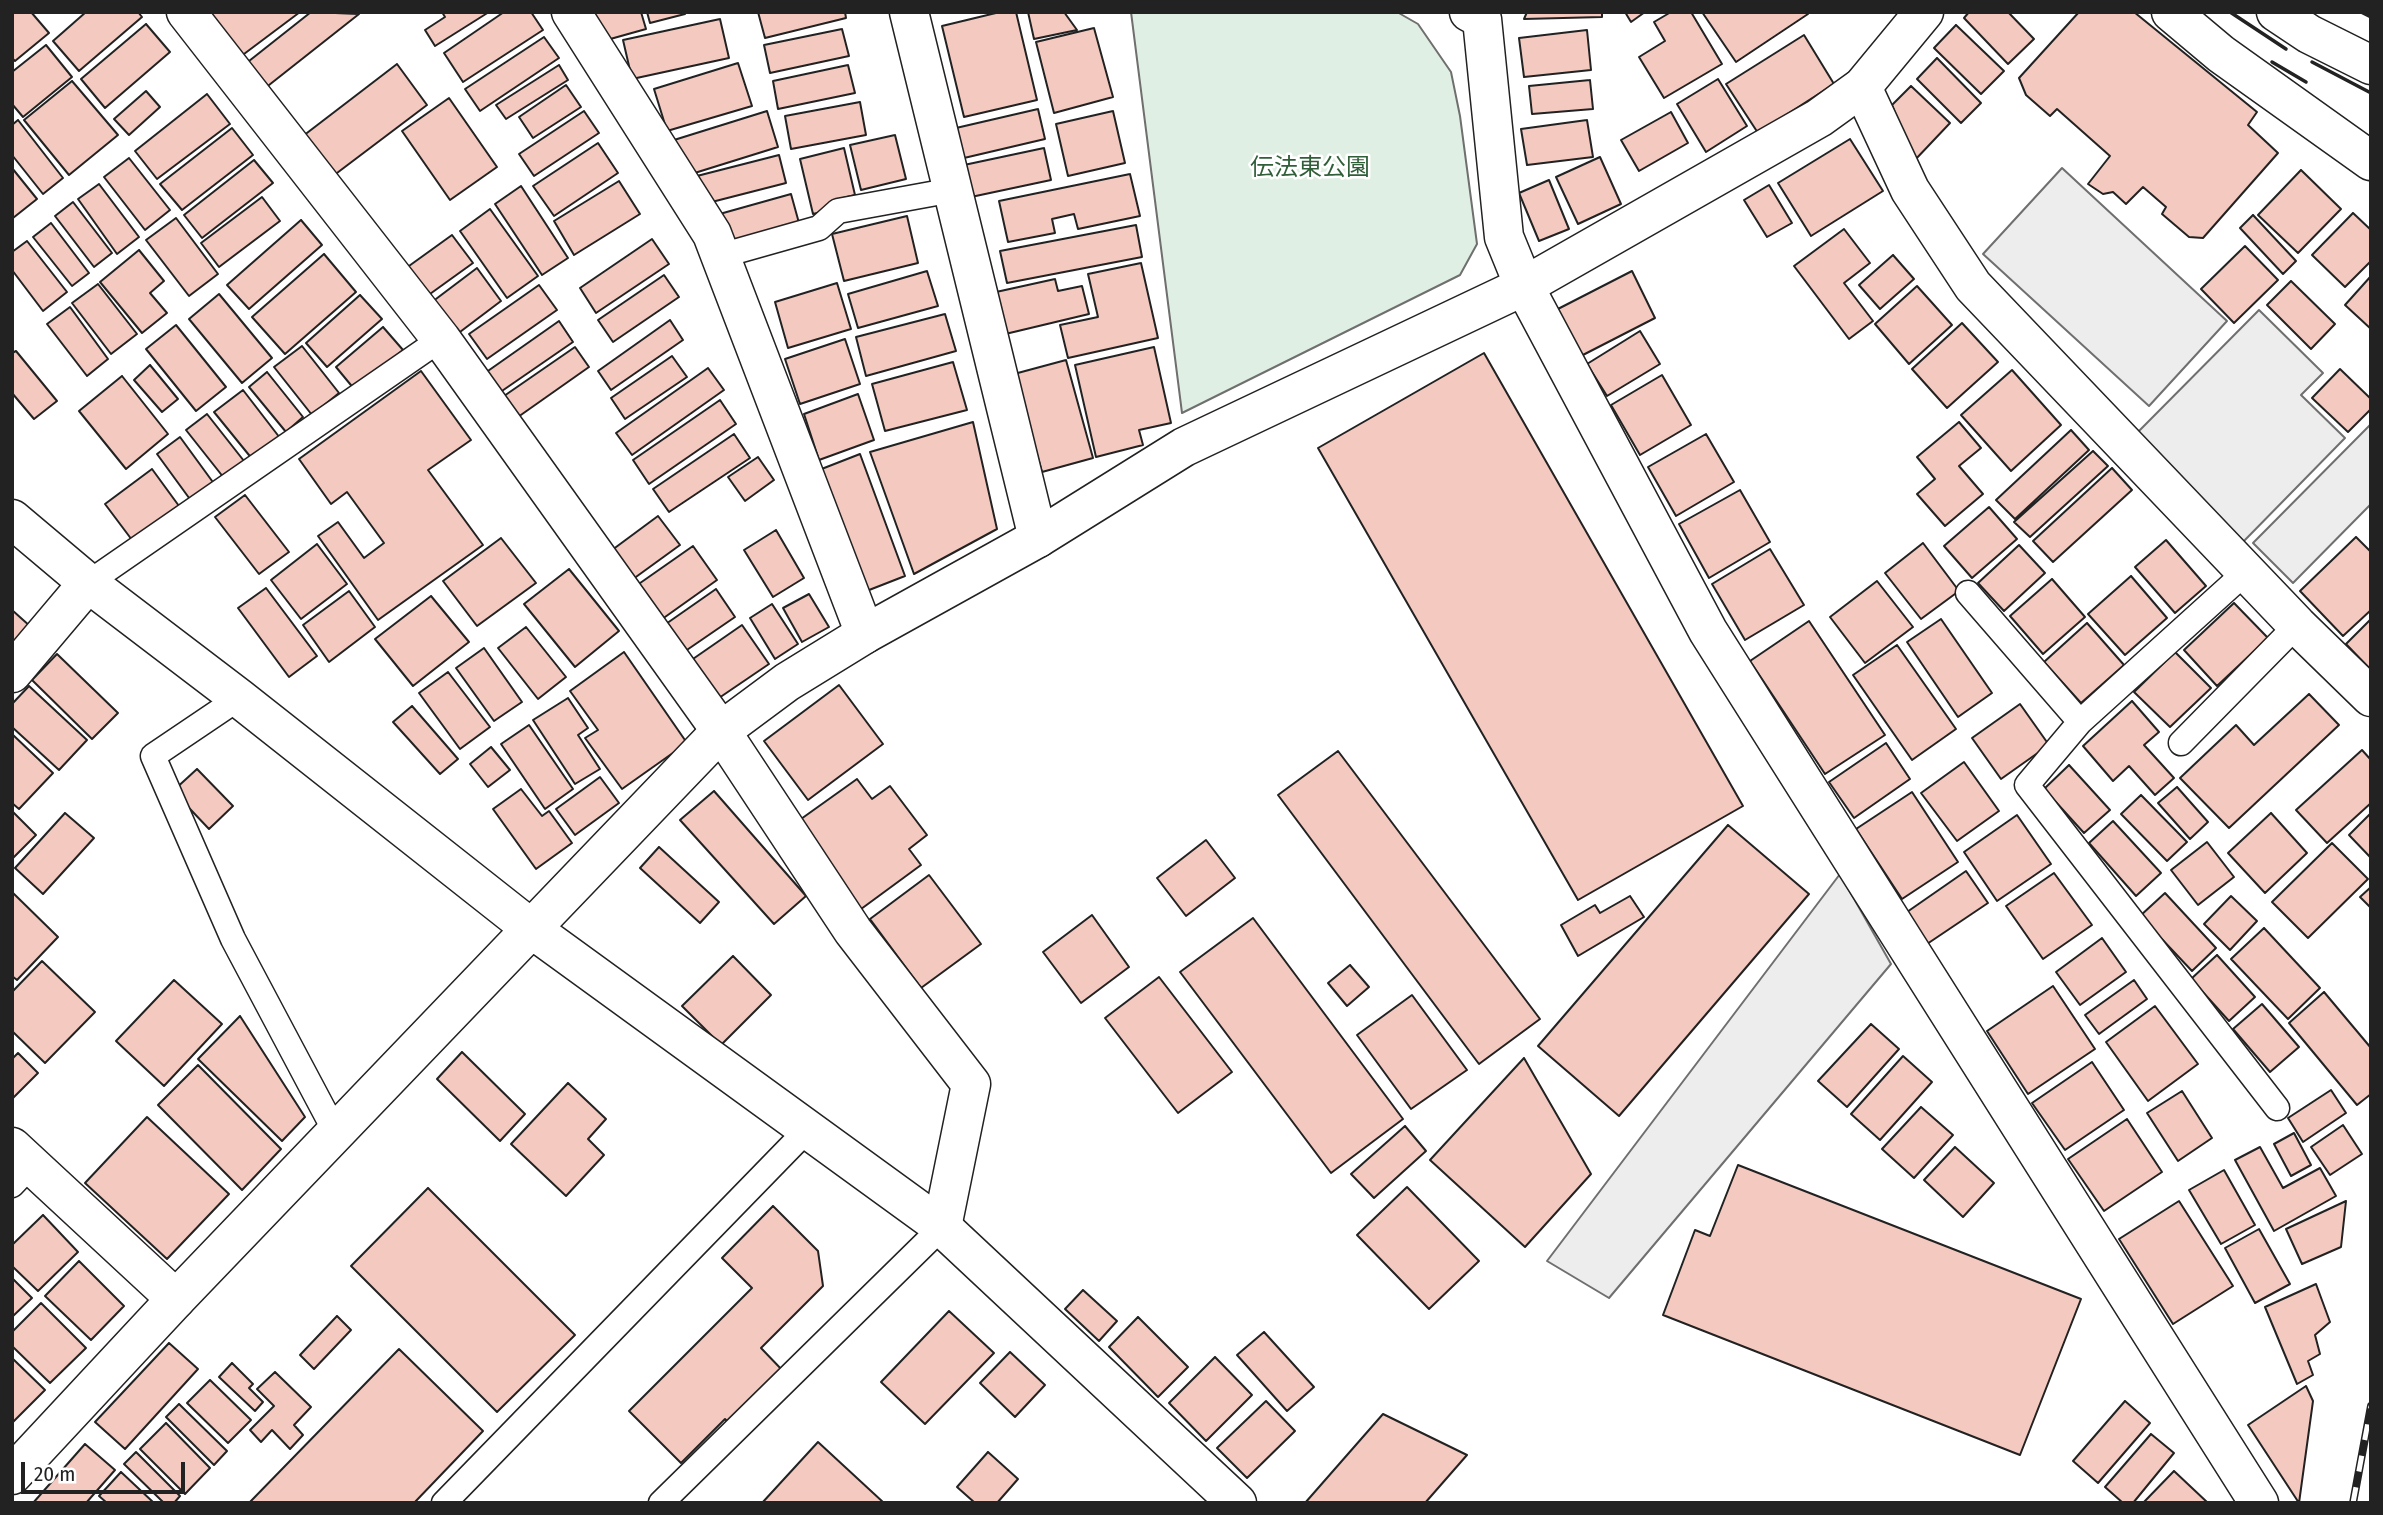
<!DOCTYPE html>
<html>
<head>
<meta charset="utf-8">
<style>
	body { margin:0 }
	#map { position:relative; width:2383px; height:1515px; overflow:hidden; background:#fff; font-family:"Fira Sans Condensed",sans-serif }
	canvas { display:block }
	.frame { position:absolute; inset:0; border:14px solid #222; pointer-events:none }
	.scale { position:absolute; left:21px; top:1462px; width:164px; height:32px; box-sizing:border-box; border:4px solid #222; border-top:0; padding-left:9px; font-size:21px; line-height:24px; white-space:nowrap; color:#222; -webkit-text-stroke:5px #fff; paint-order:stroke }
</style>
</head>
<body>
<div id="map">
<canvas width="2383" height="1515"></canvas>
<div class="frame"></div>
<div class="scale">20 m</div>
</div>
<script>
const c = document.querySelector('canvas').getContext('2d');
c.lineJoin = 'round';
function fill(path, color) { c.fillStyle = color; c.fill(path, 'evenodd'); }
const shape = rows => new Path2D(rows.map(r => 'M' + r).join(''));
function strokePath(path, color, width, dash) { c.strokeStyle = color; c.lineWidth = width; c.lineCap = dash ? 'butt' : 'round'; c.setLineDash(dash || []); c.stroke(path); }
function drawText(font, color, halo, rows, align = 'center') {
  c.font = font + ' "Fira Sans Condensed","Noto Sans JP",sans-serif'; c.lineWidth = 5; c.setLineDash([]); c.textBaseline = 'middle'; c.strokeStyle = halo; c.fillStyle = color; for (const [text, x, y, turn = 0] of rows) {
    c.save(); c.translate(x, y); c.rotate((+turn || 0) * Math.PI / 180); c.textAlign = isNaN(turn) ? turn : align; if (halo) c.strokeText(text, 0, 0); c.fillText(text, 0, 0); c.restore();
  }
}
const green = shape([
	[1131,12,1397,12,1418,24,1451,72,1460,116,1477,244,1460,275,1182,413,1131,12]
]);
fill(green, '#e0efe3');
strokePath(green, '#6f6f6f', 2);
const parking = shape([
	[2062,168,2227,321,2149,406,1983,254,2062,168],
	[2259,310,2323,373,2301,395,2345,438,2242,543,2133,437,2259,310],
	[2371,424,2371,504,2293,583,2253,543,2371,424],
	[1840,874,1891,964,1609,1298,1547,1261,1840,874]
]);
fill(parking, '#ededed');
strokePath(parking, '#6f6f6f', 2);
const building = shape([
	[12,12,31,12,49,33,15,61,12,58,12,12],
	[86,12,138,12,142,17,79,71,53,41,86,12],
	[201,12,300,12,236,60,201,12],
	[311,12,359,14,264,89,244,65,311,12],
	[442,12,489,12,435,46,425,30,445,17,442,12],
	[504,12,531,12,543,30,463,82,444,53,504,12],
	[587,12,641,12,646,29,596,43,587,12],
	[647,12,684,12,685,14,650,23,647,12],
	[758,12,845,12,846,18,765,38,758,12],
	[1000,12,1016,12,1037,100,964,117,942,26,1000,12],
	[1028,12,1064,12,1077,30,1034,39,1028,12],
	[1527,12,1602,12,1602,17,1524,19,1527,12],
	[1625,12,1645,12,1631,22,1625,12],
	[1671,12,1691,12,1722,64,1664,98,1639,57,1665,41,1654,22,1671,12],
	[1702,12,1807,12,1808,14,1736,62,1702,12],
	[1969,12,2008,12,2034,39,2008,64,1964,18,1969,12],
	[2079,12,2134,12,2257,112,2248,125,2278,153,2203,238,2189,237,2162,214,2166,207,2143,187,2126,204,2113,192,2103,194,2088,184,2110,156,2057,109,2050,116,2026,95,2019,78,2079,12],
	[720,19,729,58,632,79,623,40,720,19],
	[146,24,170,52,105,108,81,79,146,24],
	[1956,25,2004,71,1981,94,1934,48,1956,25],
	[1094,28,1113,97,1054,113,1036,42,1094,28],
	[842,29,849,56,770,73,764,45,842,29],
	[1587,30,1591,70,1524,77,1519,38,1587,30],
	[1804,35,1834,84,1758,133,1726,84,1804,35],
	[544,37,559,58,480,111,465,89,544,37],
	[46,45,72,77,23,117,12,104,12,72,46,45],
	[1937,58,1981,103,1961,123,1917,79,1937,58],
	[738,63,752,106,667,131,654,89,738,63],
	[397,64,427,105,333,176,303,136,397,64],
	[559,65,568,80,506,119,496,105,559,65],
	[848,65,855,93,778,109,773,81,848,65],
	[1718,79,1747,126,1706,152,1677,104,1718,79],
	[1590,80,1593,109,1532,114,1529,86,1590,80],
	[72,81,118,135,69,175,24,120,72,81],
	[566,85,581,107,533,138,519,117,566,85],
	[1911,86,1950,123,1914,161,1892,105,1911,86],
	[146,91,160,107,129,135,114,119,146,91],
	[207,94,230,124,157,179,135,151,207,94],
	[449,98,497,167,450,200,402,131,449,98],
	[860,102,866,135,791,149,785,116,860,102],
	[1038,109,1045,139,964,158,956,128,1038,109],
	[584,111,599,133,534,176,519,154,584,111],
	[767,111,778,147,685,176,674,140,767,111],
	[1113,111,1125,163,1068,176,1056,124,1113,111],
	[1671,112,1688,143,1639,171,1621,140,1671,112],
	[18,120,63,178,43,194,12,155,12,125,18,120],
	[1587,120,1593,157,1527,165,1521,129,1587,120],
	[232,128,253,155,182,210,160,184,232,128],
	[895,135,906,179,861,190,850,145,895,135],
	[1850,139,1883,191,1811,236,1778,183,1850,139],
	[598,143,618,173,554,216,533,186,598,143],
	[844,148,855,195,831,201,833,209,813,214,800,159,844,148],
	[1044,148,1051,180,971,197,964,165,1044,148],
	[779,155,786,183,700,205,693,177,779,155],
	[1600,157,1621,204,1578,224,1556,177,1600,157],
	[129,158,170,210,145,230,104,177,129,158],
	[254,160,273,183,202,238,184,215,254,160],
	[12,168,37,199,13,218,12,217,12,168],
	[2301,170,2341,209,2298,253,2258,215,2301,170],
	[1130,174,1140,216,1078,229,1074,214,1052,219,1055,233,1008,242,999,201,1130,174],
	[1549,180,1569,229,1539,241,1519,193,1549,180],
	[619,181,640,214,574,255,554,221,619,181],
	[99,184,139,237,117,254,78,199,99,184],
	[1769,185,1792,223,1767,237,1744,200,1769,185],
	[521,186,568,258,542,275,495,204,521,186],
	[791,194,799,223,724,244,716,215,791,194],
	[262,197,280,221,219,267,201,243,262,197],
	[73,202,112,253,94,267,55,216,73,202],
	[490,209,538,276,507,298,460,231,490,209],
	[2353,213,2371,230,2371,261,2345,287,2312,255,2353,213],
	[2253,215,2296,261,2283,274,2240,228,2253,215],
	[907,216,918,263,844,281,832,234,907,216],
	[176,218,218,274,189,296,146,240,176,218],
	[301,220,322,245,249,309,227,285,301,220],
	[51,223,89,273,72,286,33,237,51,223],
	[1136,225,1142,257,1007,283,1000,251,1136,225],
	[1844,229,1870,263,1844,283,1873,321,1849,339,1794,266,1844,229],
	[452,235,473,263,423,299,402,271,452,235],
	[652,239,669,264,596,313,580,288,652,239],
	[27,241,67,292,43,311,12,270,12,252,27,241],
	[2245,246,2278,280,2234,323,2201,289,2245,246],
	[139,250,164,281,150,293,167,313,142,333,100,282,139,250],
	[324,254,356,292,285,354,252,317,324,254],
	[1893,255,1914,279,1880,309,1859,285,1893,255],
	[1141,263,1158,338,1068,358,1060,325,1098,317,1088,274,1141,263],
	[477,268,501,301,452,338,428,305,477,268],
	[927,271,938,306,858,328,848,294,927,271],
	[1632,271,1655,318,1579,357,1554,311,1632,271],
	[664,275,679,297,613,342,598,320,664,275],
	[2371,276,2371,329,2345,305,2371,276],
	[1055,279,1058,291,1082,286,1089,314,997,336,987,294,1055,279],
	[2291,281,2335,324,2311,349,2267,305,2291,281],
	[837,283,851,329,788,348,775,302,837,283],
	[98,284,137,334,111,354,72,303,98,284],
	[539,285,557,310,487,359,469,334,539,285],
	[1917,286,1952,325,1909,364,1875,324,1917,286],
	[219,294,272,358,242,383,189,319,219,294],
	[360,295,382,319,327,367,306,343,360,295],
	[70,307,108,359,87,376,47,324,70,307],
	[945,314,956,351,866,376,856,337,945,314],
	[670,320,683,340,611,390,598,371,670,320],
	[559,321,573,342,499,393,485,373,559,321],
	[1962,323,1998,362,1947,408,1912,369,1962,323],
	[176,325,226,387,196,411,146,349,176,325],
	[383,327,403,350,355,390,336,367,383,327],
	[1640,331,1660,364,1607,396,1587,364,1640,331],
	[845,339,860,384,800,404,785,359,845,339],
	[302,346,339,393,312,415,274,367,302,346],
	[575,347,589,367,518,417,504,396,575,347],
	[1154,347,1171,423,1139,430,1143,445,1096,457,1075,365,1154,347],
	[16,351,57,401,34,419,12,393,12,353,16,351],
	[1484,353,1743,806,1578,900,1318,448,1484,353],
	[672,356,687,377,625,419,611,398,672,356],
	[1066,360,1093,458,1042,472,1014,374,1066,360],
	[953,362,967,410,885,431,872,384,953,362],
	[150,365,178,399,162,412,134,380,150,365],
	[708,368,724,390,632,455,616,433,708,368],
	[2340,369,2371,399,2371,409,2348,432,2312,398,2340,369],
	[2012,370,2061,425,2011,471,1961,415,2012,370],
	[421,371,471,440,428,470,483,545,378,620,318,536,338,522,364,558,384,543,347,492,331,504,299,459,421,371],
	[267,372,303,417,286,432,249,387,267,372],
	[1662,375,1691,425,1640,455,1611,405,1662,375],
	[122,376,168,434,126,469,79,411,122,376],
	[243,390,280,438,253,460,214,412,243,390],
	[858,394,874,440,819,460,804,414,858,394],
	[720,400,736,424,649,484,633,460,720,400],
	[207,414,244,461,224,478,186,430,207,414],
	[973,422,997,529,914,574,870,452,973,422],
	[1959,422,1981,448,1959,466,1983,494,1945,526,1917,494,1935,479,1917,457,1959,422],
	[2071,430,2089,450,2015,519,1996,500,2071,430],
	[734,434,750,458,669,512,653,489,734,434],
	[1706,434,1734,482,1676,516,1648,467,1706,434],
	[180,437,215,485,192,502,157,454,180,437],
	[2093,451,2108,466,2030,537,2014,522,2093,451],
	[860,454,905,576,864,592,819,470,860,454],
	[758,457,774,480,745,501,728,477,758,457],
	[2112,468,2132,490,2053,562,2033,541,2112,468],
	[152,469,179,506,132,540,105,504,152,469],
	[1740,490,1770,542,1709,578,1679,524,1740,490],
	[245,495,289,552,259,574,215,517,245,495],
	[1989,507,2017,539,1972,578,1944,546,1989,507],
	[658,516,680,545,629,582,608,553,658,516],
	[776,530,804,578,773,597,744,550,776,530],
	[2356,537,2371,552,2371,610,2343,636,2300,591,2356,537],
	[501,538,536,583,477,626,443,581,501,538],
	[2166,540,2206,586,2175,613,2135,567,2166,540],
	[1923,543,1959,591,1921,619,1885,573,1923,543],
	[317,544,347,584,301,619,271,580,317,544],
	[2019,545,2045,573,2004,611,1978,583,2019,545],
	[693,546,717,580,658,622,633,588,693,546],
	[1770,549,1804,605,1745,640,1712,584,1770,549],
	[569,569,619,631,575,667,524,604,569,569],
	[2131,576,2167,618,2125,655,2088,614,2131,576],
	[2052,579,2085,617,2043,654,2010,616,2052,579],
	[1877,581,1913,627,1865,663,1830,617,1877,581],
	[266,588,317,656,289,677,238,608,266,588],
	[716,589,735,617,681,654,663,626,716,589],
	[349,591,375,627,329,662,303,625,349,591],
	[809,594,829,627,802,642,783,608,809,594],
	[431,596,469,642,413,686,375,639,431,596],
	[2234,603,2268,638,2217,686,2184,650,2234,603],
	[772,604,798,644,775,659,750,618,772,604],
	[12,610,31,627,12,649,12,610],
	[1941,619,1992,693,1958,717,1907,642,1941,619],
	[2370,620,2371,621,2371,670,2346,644,2370,620],
	[1809,621,1885,735,1825,774,1750,661,1809,621],
	[2087,623,2124,665,2081,703,2044,662,2087,623],
	[742,625,769,664,716,700,690,661,742,625],
	[526,627,566,677,538,699,498,648,526,627],
	[1897,645,1956,729,1912,760,1853,675,1897,645],
	[484,648,522,702,494,721,456,668,484,648],
	[624,652,687,743,622,789,585,738,598,730,570,691,624,652],
	[2175,652,2211,688,2170,727,2134,692,2175,652],
	[57,654,118,713,92,739,32,680,57,654],
	[448,672,490,727,460,749,419,693,448,672],
	[839,685,883,744,808,800,764,741,839,685],
	[29,686,87,740,59,770,12,727,12,704,29,686],
	[2309,694,2339,725,2229,828,2180,778,2236,725,2254,745,2309,694],
	[568,698,588,728,578,735,600,769,575,784,533,720,568,698],
	[2132,701,2159,732,2144,745,2174,778,2155,795,2129,766,2113,781,2083,746,2132,701],
	[2020,704,2049,745,2001,779,1972,738,2020,704],
	[412,706,458,759,440,774,393,722,412,706],
	[529,725,573,789,545,809,501,744,529,725],
	[12,734,53,773,19,809,12,803,12,734],
	[1886,743,1910,779,1854,818,1829,782,1886,743],
	[491,747,510,770,488,787,470,764,491,747],
	[2362,750,2371,760,2371,803,2327,843,2296,810,2362,750],
	[1338,751,1540,1019,1479,1064,1278,795,1338,751],
	[1964,762,1999,811,1957,841,1921,793,1964,762],
	[2069,765,2110,810,2084,833,2044,789,2069,765],
	[197,769,233,806,209,829,173,791,197,769],
	[600,777,619,803,575,835,556,809,600,777],
	[857,779,872,799,890,786,927,835,909,849,921,865,857,912,794,824,857,779],
	[2177,787,2208,822,2190,839,2158,803,2177,787],
	[521,789,542,816,549,811,572,843,536,869,493,809,521,789],
	[714,791,806,896,774,924,680,820,714,791],
	[1912,792,1958,862,1902,899,1856,829,1912,792],
	[2141,795,2187,842,2167,861,2121,814,2141,795],
	[12,811,36,835,12,859,12,811],
	[65,813,94,838,43,894,15,868,65,813],
	[2271,813,2307,853,2265,893,2228,853,2271,813],
	[2371,813,2371,858,2349,835,2371,813],
	[2017,815,2051,864,1997,901,1964,852,2017,815],
	[2113,821,2161,873,2136,896,2089,843,2113,821],
	[1728,825,1809,894,1619,1116,1538,1046,1728,825],
	[1206,840,1235,878,1186,916,1157,878,1206,840],
	[2207,842,2234,877,2198,905,2171,870,2207,842],
	[2332,843,2368,879,2308,938,2272,902,2332,843],
	[659,847,719,902,700,923,640,868,659,847],
	[1966,871,1988,903,1927,944,1907,912,1966,871],
	[2054,873,2092,925,2043,959,2006,906,2054,873],
	[929,875,981,944,921,988,870,919,929,875],
	[2371,887,2371,908,2360,897,2371,887],
	[12,892,58,937,17,980,12,976,12,892],
	[2165,893,2216,948,2192,971,2140,916,2165,893],
	[1630,896,1644,917,1578,956,1561,925,1595,905,1600,913,1630,896],
	[2231,896,2257,921,2230,950,2204,924,2231,896],
	[1092,915,1129,967,1081,1003,1043,952,1092,915],
	[1253,918,1403,1119,1331,1173,1180,972,1253,918],
	[2264,928,2320,988,2288,1019,2231,959,2264,928],
	[2102,938,2126,972,2080,1005,2056,972,2102,938],
	[2217,955,2255,997,2229,1021,2191,979,2217,955],
	[733,956,771,995,721,1045,682,1006,733,956],
	[42,961,95,1012,45,1063,12,1031,12,992,42,961],
	[1350,965,1369,987,1347,1006,1328,983,1350,965],
	[1159,977,1232,1072,1178,1113,1105,1018,1159,977],
	[174,980,222,1024,164,1086,116,1041,174,980],
	[2134,980,2147,999,2099,1034,2085,1015,2134,980],
	[2053,986,2095,1049,2028,1094,1987,1031,2053,986],
	[2324,992,2371,1048,2371,1094,2357,1105,2289,1023,2324,992],
	[1412,995,1467,1070,1411,1109,1357,1035,1412,995],
	[2262,1004,2299,1047,2270,1072,2233,1029,2262,1004],
	[2155,1006,2198,1064,2148,1101,2106,1042,2155,1006],
	[240,1016,305,1117,282,1141,198,1059,240,1016],
	[1871,1024,1899,1049,1847,1107,1818,1081,1871,1024],
	[462,1052,525,1114,500,1141,437,1079,462,1052],
	[18,1053,38,1073,12,1099,12,1059,18,1053],
	[1903,1056,1932,1082,1880,1140,1851,1114,1903,1056],
	[1524,1058,1591,1174,1525,1247,1430,1160,1524,1058],
	[2092,1062,2124,1110,2065,1150,2032,1103,2092,1062],
	[198,1065,281,1149,242,1190,158,1105,198,1065],
	[568,1083,606,1119,588,1139,604,1155,566,1196,511,1144,568,1083],
	[2331,1090,2346,1113,2303,1142,2288,1118,2331,1090],
	[2182,1091,2212,1138,2178,1161,2147,1113,2182,1091],
	[1921,1107,1953,1135,1914,1178,1882,1149,1921,1107],
	[147,1117,229,1194,167,1259,85,1183,147,1117],
	[2127,1119,2162,1172,2104,1211,2068,1159,2127,1119],
	[2343,1125,2362,1154,2330,1175,2311,1147,2343,1125],
	[1405,1126,1426,1151,1374,1198,1351,1174,1405,1126],
	[2294,1133,2311,1165,2291,1176,2274,1144,2294,1133],
	[1955,1147,1994,1183,1963,1217,1924,1180,1955,1147],
	[2260,1147,2283,1188,2320,1168,2336,1196,2274,1231,2235,1160,2260,1147],
	[1738,1165,2081,1299,2020,1455,1663,1315,1695,1230,1710,1236,1738,1165],
	[2224,1170,2255,1225,2221,1244,2189,1190,2224,1170],
	[1407,1187,1479,1261,1429,1309,1357,1235,1407,1187],
	[428,1188,575,1335,497,1412,351,1266,428,1188],
	[2179,1201,2233,1286,2173,1324,2119,1239,2179,1201],
	[2346,1201,2341,1247,2302,1264,2286,1229,2346,1201],
	[773,1206,818,1251,823,1286,761,1348,784,1372,731,1425,725,1419,681,1463,629,1411,752,1288,722,1258,773,1206],
	[43,1215,78,1252,38,1291,12,1266,12,1245,43,1215],
	[2259,1229,2290,1284,2255,1303,2225,1248,2259,1229],
	[79,1261,124,1306,91,1340,45,1296,79,1261],
	[12,1278,32,1298,12,1317,12,1278],
	[2316,1284,2330,1322,2315,1335,2320,1354,2308,1361,2313,1375,2297,1384,2265,1307,2316,1284],
	[1083,1290,1117,1321,1099,1341,1065,1309,1083,1290],
	[41,1303,86,1348,50,1383,12,1346,12,1332,41,1303],
	[949,1311,994,1353,925,1424,881,1382,949,1311],
	[337,1316,351,1330,314,1369,300,1355,337,1316],
	[1138,1317,1188,1367,1158,1397,1109,1347,1138,1317],
	[1264,1332,1314,1387,1287,1411,1237,1355,1264,1332],
	[169,1343,198,1369,125,1449,95,1422,169,1343],
	[399,1349,483,1431,414,1503,249,1503,399,1349],
	[1010,1352,1045,1385,1015,1417,980,1383,1010,1352],
	[1215,1357,1252,1395,1206,1441,1169,1403,1215,1357],
	[12,1358,45,1390,12,1423,12,1358],
	[232,1363,253,1384,249,1388,263,1402,255,1411,219,1377,232,1363],
	[275,1372,311,1407,294,1425,303,1435,290,1449,272,1430,261,1442,250,1430,274,1406,257,1389,275,1372],
	[210,1380,251,1420,228,1443,187,1403,210,1380],
	[2306,1386,2313,1401,2299,1503,2248,1425,2306,1386],
	[1266,1401,1295,1431,1247,1478,1217,1448,1266,1401],
	[2125,1401,2150,1423,2098,1483,2073,1461,2125,1401],
	[179,1404,227,1451,214,1465,166,1417,179,1404],
	[1383,1414,1467,1455,1425,1503,1305,1503,1383,1414],
	[166,1423,210,1468,185,1494,140,1449,166,1423],
	[2151,1434,2174,1453,2133,1503,2123,1503,2105,1487,2151,1434],
	[818,1442,884,1503,762,1503,818,1442],
	[85,1444,115,1470,86,1503,33,1503,85,1444],
	[136,1452,180,1496,174,1503,164,1503,124,1464,136,1452],
	[988,1452,1018,1479,997,1503,975,1503,957,1487,988,1452],
	[2174,1471,2208,1503,2143,1503,2174,1471],
	[121,1472,154,1503,107,1503,99,1496,121,1472]
]);
fill(building, '#f3c9c0');
strokePath(building, '#222', 2);
const lane = shape([
	[720,256,819,228,838,211,953,190],
	[2247,571,2080,722,2027,785,2277,1108],
	[88,583,441,339],
	[1968,593,2080,722],
	[239,698,153,756,233,939,336,1133],
	[2181,743,2297,625],
	[12,1185,31,1165],
	[444,1503,807,1130],
	[661,1503,942,1227]
]);
const street = shape([
	[186,12,441,339,721,731,853,931,971,1084,942,1227],
	[571,12,712,234,865,634],
	[909,12,1038,538],
	[1469,12,1482,19,1504,237,1524,286,1708,631,2259,1503],
	[2171,12,2221,54,2371,161],
	[2276,12,2309,34,2371,65],
	[1862,87,1910,190,1973,286,2297,625,2371,697],
	[12,673,88,583],
	[12,1147,176,1299]
]);
const secondary = shape([
	[12,519,88,583,239,698,533,930,942,1227,1237,1503],
	[12,1475,176,1299,721,731,787,682,865,634,1038,538,1184,447,1524,286,1819,118,1862,87,1924,12]
]);
strokePath(lane, '#222', 27);
strokePath(street, '#222', 41);
strokePath(secondary, '#222', 41);
strokePath(lane, '#fff', 24);
strokePath(street, '#fff', 38);
strokePath(secondary, '#fff', 38);
const rail = shape([
	[2353,1503,2371,1406]
]);
strokePath(rail, '#222', 8);
strokePath(rail, '#fff', 5, [16]);
strokePath(shape([
	[2230,12,2286,49],
	[2361,12,2371,17],
	[2272,62,2306,82],
	[2312,62,2371,93]
]), '#222', 3.5);
drawText('24px', '#2f5e38', '#fff', [
	["伝法東公園",1310,168]
]);
</script>
</body>
</html>
